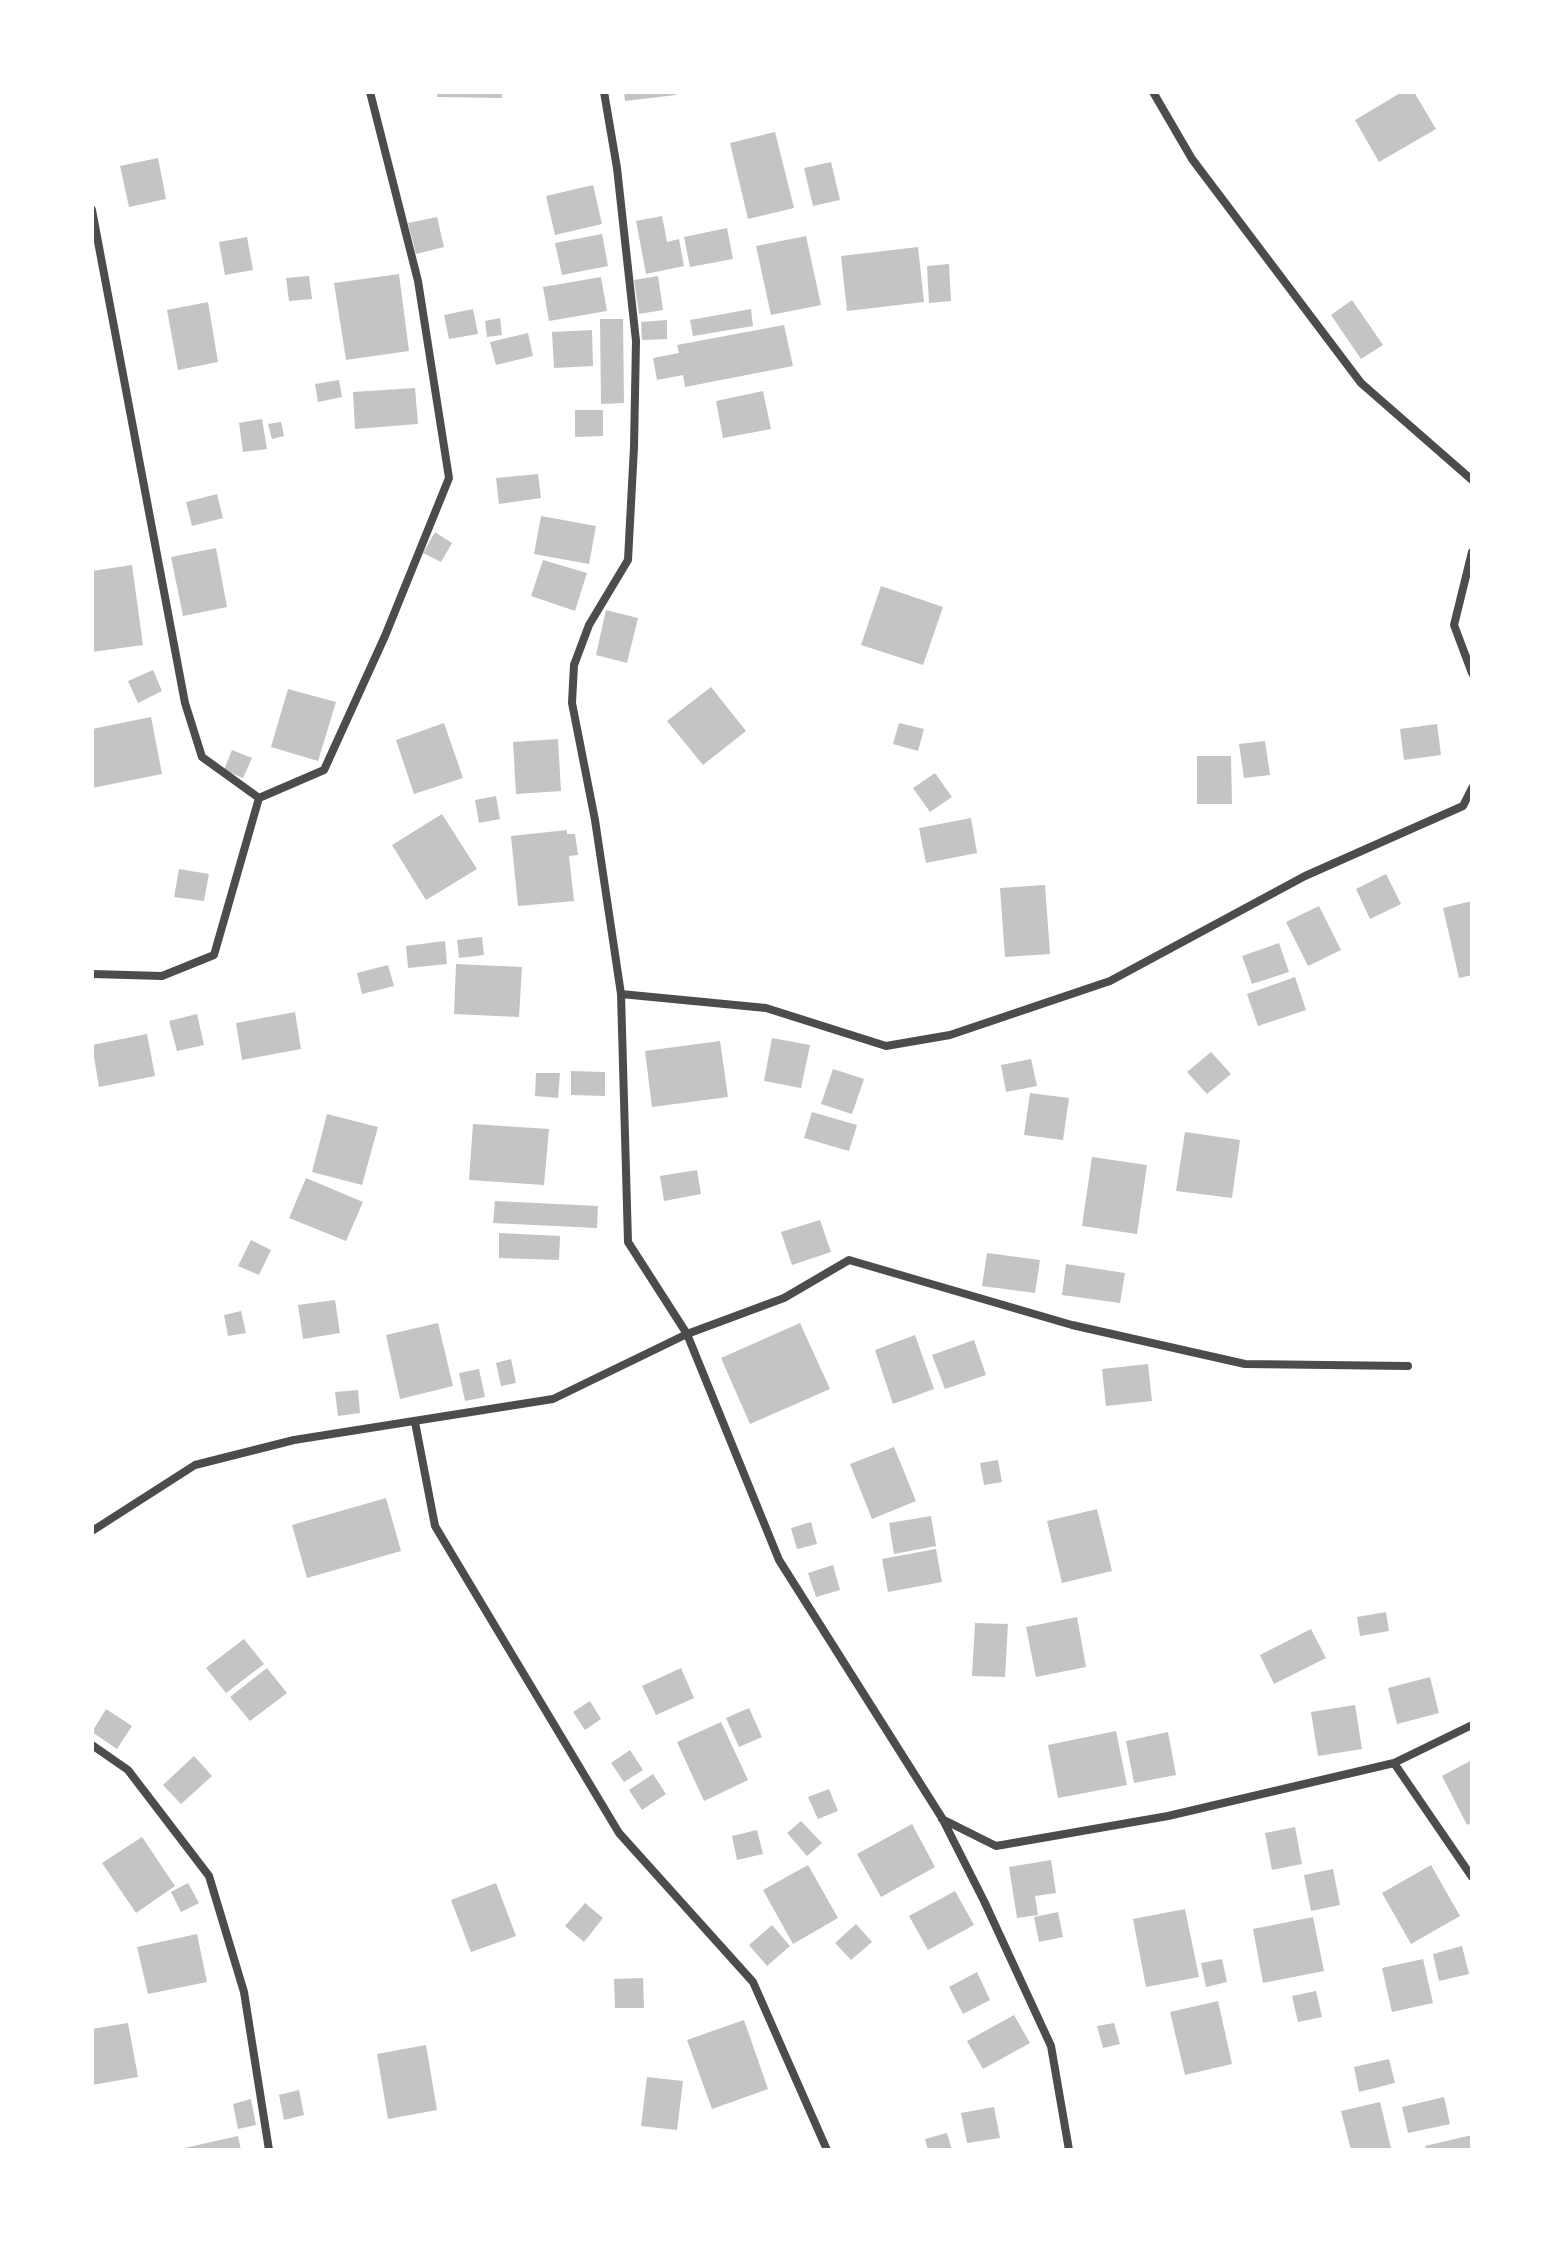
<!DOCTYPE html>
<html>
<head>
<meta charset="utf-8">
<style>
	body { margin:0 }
	#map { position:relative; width:1564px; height:2242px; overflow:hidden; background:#fff; font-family:Signika,sans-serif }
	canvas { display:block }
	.frame { position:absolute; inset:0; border:94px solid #fff; pointer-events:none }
</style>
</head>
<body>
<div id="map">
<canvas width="1564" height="2242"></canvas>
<div class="frame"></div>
</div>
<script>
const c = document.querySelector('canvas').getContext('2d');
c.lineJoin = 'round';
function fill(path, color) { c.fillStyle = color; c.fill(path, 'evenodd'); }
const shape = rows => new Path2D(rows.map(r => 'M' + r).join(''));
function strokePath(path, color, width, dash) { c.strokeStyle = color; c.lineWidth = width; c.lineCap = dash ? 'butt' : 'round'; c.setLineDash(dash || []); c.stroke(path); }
fill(shape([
	[437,92,502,92,502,98,437,97],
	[624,92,675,92,676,95,625,101],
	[1402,92,1414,92,1436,129,1379,162,1355,120],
	[775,132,794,208,748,219,730,143],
	[158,158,166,199,129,207,120,166],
	[831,162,840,200,813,206,804,168],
	[593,185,602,224,555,235,546,196],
	[662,216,667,242,679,239,684,266,646,274,636,221],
	[437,217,444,247,416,254,408,223],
	[727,228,733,259,690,267,684,237],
	[602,234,608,266,562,275,555,243],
	[806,236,821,305,771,315,756,246],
	[247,237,253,270,225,275,219,242],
	[918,247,924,302,847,311,841,256],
	[949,264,951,301,929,303,927,266],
	[399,274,409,351,346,360,334,283],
	[309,276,312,299,289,301,286,278],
	[658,276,663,310,639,314,634,280],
	[601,277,607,311,549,321,543,287],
	[1352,300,1383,345,1361,359,1331,315],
	[208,302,218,362,178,370,167,310],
	[473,309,478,334,449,339,444,315],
	[751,309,753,326,693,336,690,320],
	[500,318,502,335,487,337,485,321],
	[600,319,623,319,624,403,601,404],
	[667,320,667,339,642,340,641,322],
	[784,325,793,366,685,387,683,375,657,380,653,358,679,353,677,345],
	[592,330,593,366,554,368,552,332],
	[528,333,533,356,496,365,490,342],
	[339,380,342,397,318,402,315,384],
	[415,388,418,424,355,429,353,392],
	[763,391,771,429,723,438,716,401],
	[575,410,603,410,603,436,575,437],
	[262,419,267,449,243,452,239,423],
	[281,422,284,436,272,439,268,424],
	[538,474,541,498,499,504,496,478],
	[217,494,223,518,192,526,186,502],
	[541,516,596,526,589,564,534,554],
	[435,532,452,543,441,562,423,553],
	[216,548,227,607,183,616,171,557],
	[543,560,587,573,575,611,531,596],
	[132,565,143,645,92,652,92,571],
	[881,586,943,607,923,665,861,645],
	[606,610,638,618,627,663,596,655],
	[153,670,162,691,138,703,128,681],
	[711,687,746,731,703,765,667,721],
	[288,689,336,702,318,761,271,747],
	[151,717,162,774,92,788,92,729],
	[444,723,463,778,414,794,396,740],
	[899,723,924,729,918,751,893,744],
	[1437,724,1441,755,1404,760,1400,729],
	[558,739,561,791,516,794,513,742],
	[1265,741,1270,775,1244,778,1239,744],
	[232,750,252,758,243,778,224,770],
	[1197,756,1231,756,1232,804,1197,804],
	[935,773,952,797,930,812,913,788],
	[496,796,500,819,479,823,475,800],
	[442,814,477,869,426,900,392,845],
	[971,818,977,853,926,863,919,828],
	[567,830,567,834,575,834,578,855,569,856,574,901,518,906,511,836],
	[179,869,209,874,204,901,174,897],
	[1386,874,1401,904,1370,919,1356,889],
	[1045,885,1050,954,1005,957,1000,888],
	[1472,901,1472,975,1459,978,1443,908],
	[1319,906,1341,950,1308,966,1286,922],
	[482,937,484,955,459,958,457,940],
	[445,941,447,964,408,968,406,946],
	[1279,943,1289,972,1252,984,1242,956],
	[456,964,522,967,519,1017,454,1014],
	[388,965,394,986,362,994,357,973],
	[1295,977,1306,1010,1258,1026,1247,994],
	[295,1012,301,1049,242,1060,236,1023],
	[197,1014,204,1045,177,1051,169,1021],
	[147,1034,155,1076,99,1087,92,1045],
	[772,1038,810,1045,801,1088,764,1081],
	[720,1041,728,1097,652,1107,645,1051],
	[1211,1052,1231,1074,1207,1094,1187,1072],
	[1031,1059,1037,1086,1006,1092,1001,1065],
	[833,1069,864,1079,852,1114,821,1104],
	[571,1071,605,1072,605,1096,571,1095],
	[536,1073,560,1073,558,1098,535,1096],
	[1030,1093,1069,1098,1063,1140,1024,1135],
	[812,1112,857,1125,849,1151,804,1138],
	[327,1114,378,1127,362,1185,312,1172],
	[473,1124,549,1129,544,1185,469,1180],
	[1185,1132,1240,1140,1232,1198,1176,1191],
	[1092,1157,1147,1165,1137,1234,1082,1226],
	[697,1170,701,1194,664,1201,660,1176],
	[306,1178,363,1202,346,1241,289,1218],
	[495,1201,598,1206,597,1228,493,1223],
	[820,1220,831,1252,792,1265,781,1232],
	[499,1233,560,1236,559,1260,499,1258],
	[251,1240,271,1250,259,1275,238,1266],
	[987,1253,1040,1260,1035,1293,982,1286],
	[1066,1264,1125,1273,1120,1303,1062,1295],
	[335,1300,340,1333,303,1339,298,1305],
	[241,1311,246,1333,228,1336,224,1315],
	[438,1323,453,1386,400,1399,386,1335],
	[800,1323,830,1389,750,1424,721,1358],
	[915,1335,934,1389,893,1404,875,1350],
	[974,1340,986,1375,945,1389,932,1355],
	[511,1359,516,1383,501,1386,496,1363],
	[1148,1364,1152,1401,1106,1406,1102,1369],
	[479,1369,485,1397,465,1401,459,1373],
	[358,1390,360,1413,338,1416,335,1392],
	[894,1447,916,1501,872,1519,850,1464],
	[998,1460,1002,1482,984,1485,980,1463],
	[386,1498,401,1551,307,1578,292,1525],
	[1097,1509,1112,1571,1062,1583,1047,1521],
	[931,1516,936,1546,894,1554,889,1523],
	[811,1522,817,1544,797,1549,791,1528],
	[936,1549,942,1582,888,1592,882,1559],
	[833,1565,840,1590,816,1597,808,1573],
	[1386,1612,1389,1631,1360,1636,1357,1617],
	[1077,1617,1086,1667,1036,1677,1026,1627],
	[975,1623,1008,1624,1005,1677,972,1676],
	[1311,1629,1326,1658,1274,1684,1260,1655],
	[244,1639,264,1664,226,1693,206,1668],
	[267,1668,287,1693,250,1721,230,1697],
	[681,1668,694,1698,656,1715,642,1686],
	[1430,1677,1439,1713,1397,1724,1388,1688],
	[590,1701,601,1719,585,1730,573,1712],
	[1355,1705,1362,1749,1318,1756,1311,1712],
	[749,1708,762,1737,739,1747,726,1718],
	[106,1709,132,1726,117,1749,92,1732],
	[721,1722,748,1780,704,1801,677,1742],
	[1116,1731,1127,1785,1058,1798,1048,1745],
	[1168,1732,1176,1775,1134,1783,1126,1741],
	[630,1750,643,1770,624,1782,611,1763],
	[194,1756,212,1776,181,1804,163,1785],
	[1472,1760,1472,1822,1467,1825,1442,1776],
	[653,1774,666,1794,642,1810,629,1790],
	[829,1789,838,1811,818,1819,808,1797],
	[801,1821,822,1843,807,1856,787,1833],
	[912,1824,935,1867,881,1897,857,1854],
	[1295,1827,1302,1864,1272,1870,1265,1833],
	[757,1830,763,1854,737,1860,732,1836],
	[142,1837,175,1886,136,1913,102,1863],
	[1051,1860,1056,1893,1035,1896,1038,1915,1017,1918,1009,1867],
	[808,1865,838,1918,793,1944,763,1890],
	[1431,1865,1460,1916,1411,1944,1382,1893],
	[1333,1869,1340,1905,1311,1911,1304,1875],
	[188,1883,199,1903,181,1912,171,1892],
	[496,1883,516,1936,471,1952,451,1900],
	[955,1891,974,1925,928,1950,909,1916],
	[585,1903,603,1918,584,1942,565,1926],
	[1185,1909,1199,1977,1146,1987,1133,1919],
	[1058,1912,1063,1937,1039,1942,1034,1917],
	[1313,1917,1324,1971,1263,1983,1253,1929],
	[856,1924,872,1942,851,1960,835,1943],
	[772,1925,790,1946,767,1966,749,1945],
	[197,1934,207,1982,148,1994,137,1947],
	[1462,1946,1469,1974,1439,1981,1433,1954],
	[1222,1959,1227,1982,1206,1987,1201,1963],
	[1423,1959,1433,2003,1392,2012,1382,1968],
	[977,1972,990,2000,963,2014,949,1987],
	[643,1978,644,2008,615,2008,614,1979],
	[1316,1991,1322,2017,1298,2022,1292,1996],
	[1218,2001,1232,2064,1185,2075,1170,2012],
	[1014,2015,1030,2043,983,2069,967,2041],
	[744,2020,768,2089,712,2109,687,2040],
	[128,2023,138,2077,92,2085,92,2029],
	[1114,2023,1120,2044,1103,2048,1097,2026],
	[426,2045,437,2110,388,2119,377,2054],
	[1389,2059,1395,2083,1359,2092,1354,2067],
	[647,2077,683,2081,677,2130,641,2126],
	[299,2090,304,2115,284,2120,279,2095],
	[1444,2097,1450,2124,1408,2133,1402,2107],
	[251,2099,256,2125,238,2129,233,2104],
	[1380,2102,1391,2148,1351,2150,1341,2111],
	[994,2107,1000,2138,967,2143,961,2113],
	[947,2133,952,2150,928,2150,925,2139],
	[1472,2135,1472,2150,1426,2150,1425,2146],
	[238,2136,241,2150,180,2150,180,2149]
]), '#c4c4c4');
strokePath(shape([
	[604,92,617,168,636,341,634,447,628,560,589,625,574,665,572,703,595,820,621,994,628,1242,687,1334,779,1560,942,1818,984,1901,1051,2046,1069,2150],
	[1153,92,1192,159,1361,383,1472,480],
	[92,210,185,703,202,757,259,798,324,770,385,636,449,478,418,281,370,92],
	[1472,552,1454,625,1472,673],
	[92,974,162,976,214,955,259,798],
	[621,994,766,1008,886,1046,950,1035,1110,981,1305,876,1463,806,1472,788],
	[415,1422,435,1526,619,1833,753,1982,827,2150],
	[92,1531,195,1465,294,1440,553,1399,687,1334,784,1298,849,1260,1072,1325,1245,1364,1408,1366],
	[92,1745,128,1770,209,1876,244,1992,269,2150],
	[1394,1763,1472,1877],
	[942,1819,996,1846,1168,1816,1394,1763,1472,1725]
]), '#4c4c4c', 8);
</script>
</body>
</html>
